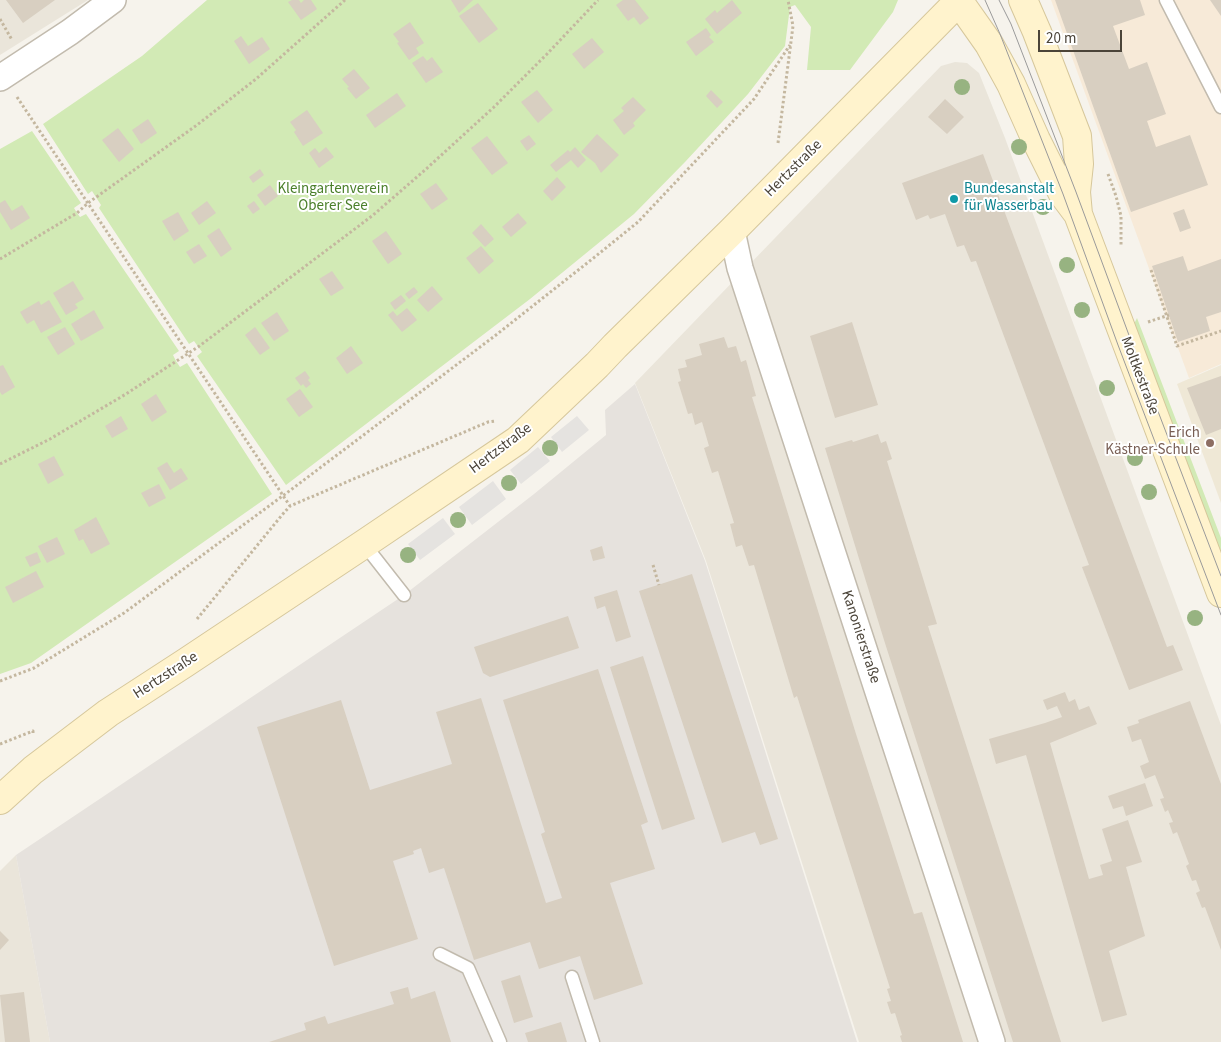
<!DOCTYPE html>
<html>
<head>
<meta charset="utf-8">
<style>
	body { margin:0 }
	#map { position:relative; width:1221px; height:1042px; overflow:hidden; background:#f6f3ec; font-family:"Source Sans 3",sans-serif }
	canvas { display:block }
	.scale { position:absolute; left:1038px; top:30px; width:84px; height:22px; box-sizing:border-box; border:2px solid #4b4439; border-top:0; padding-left:6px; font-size:15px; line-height:18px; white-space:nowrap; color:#4b4439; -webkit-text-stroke:4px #fff; paint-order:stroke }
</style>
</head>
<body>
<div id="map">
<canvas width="1221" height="1042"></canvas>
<div class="scale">20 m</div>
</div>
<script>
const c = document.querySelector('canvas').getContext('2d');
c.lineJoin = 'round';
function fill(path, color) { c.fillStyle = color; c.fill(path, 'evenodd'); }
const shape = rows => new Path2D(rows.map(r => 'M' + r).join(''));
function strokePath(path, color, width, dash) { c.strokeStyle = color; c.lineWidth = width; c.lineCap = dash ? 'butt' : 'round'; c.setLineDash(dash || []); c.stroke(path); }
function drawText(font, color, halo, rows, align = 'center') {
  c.font = font + ' "Source Sans 3",sans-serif'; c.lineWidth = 4; c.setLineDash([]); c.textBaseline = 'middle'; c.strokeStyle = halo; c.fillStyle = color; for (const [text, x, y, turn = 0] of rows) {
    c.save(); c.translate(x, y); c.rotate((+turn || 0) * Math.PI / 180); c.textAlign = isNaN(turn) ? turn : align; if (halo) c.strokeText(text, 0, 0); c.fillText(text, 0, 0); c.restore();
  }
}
fill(shape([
	[0,0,88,0,0,55],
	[955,62,967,63,979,73,1005,138,1221,725,1221,1042,859,1042,706,561,635,383,941,66],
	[16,855,50,1042,0,1042,0,871]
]), '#eae5da');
fill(shape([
	[1051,0,1221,0,1221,364,1189,378]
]), '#f7ead8');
fill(shape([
	[635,384,705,561,857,1042,50,1042,16,855,404,595,534,494,606,435,605,410]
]), '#e6e2dd');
fill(shape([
	[1221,365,1221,503,1177,384]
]), '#efe8d6');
fill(shape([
	[207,0,898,0,893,12,850,70,807,70,811,27,795,5,790,7,785,46,748,94,685,162,634,214,530,299,286,485,197,356,202,352,194,341,189,344,99,208,101,205,92,191,88,194,43,124,142,56],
	[32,131,81,203,74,208,77,213,80,217,86,214,179,351,173,355,176,361,180,367,187,363,272,494,31,663,0,674,0,149],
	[1137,318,1221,538,1221,558,1133,326]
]), '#d2eab5');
fill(shape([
	[577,416,589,430,562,452,551,437],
	[538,447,550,461,521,484,510,470],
	[493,481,506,499,472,525,459,507],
	[443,518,455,534,420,560,408,544]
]), '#e5e3e0');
fill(shape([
	[6,0,55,0,23,23],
	[292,0,299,0,301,3,304,0,311,0,317,9,301,20,288,2],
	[451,0,473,0,459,13],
	[623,0,635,0,649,18,640,25,634,17,628,21,616,5],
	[732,0,742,13,717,34,705,19,715,10,717,13],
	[1055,0,1140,0,1145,15,1113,26,1129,69,1147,62,1166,114,1147,121,1156,147,1190,135,1208,185,1131,212],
	[1210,0,1221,0,1221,16],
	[478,3,498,29,479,43,459,16],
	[410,22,424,43,416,48,419,53,409,60,397,43,399,42,393,34],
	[706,28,711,35,709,37,714,42,696,56,686,42],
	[241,36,248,46,262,37,270,49,249,64,234,41],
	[592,38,604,52,584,69,572,54],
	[423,56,427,61,432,57,443,72,426,83,412,63],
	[354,69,370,88,356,99,347,88,349,87,342,79],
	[537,90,553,110,538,123,521,102],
	[711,90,723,102,717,108,706,96],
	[397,93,406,106,375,128,366,115],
	[633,97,646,110,633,123,635,126,624,135,613,120,624,111,621,108],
	[945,99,964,117,947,134,928,117],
	[307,110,323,133,303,146,294,132,296,130,290,122],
	[148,119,157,133,141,144,132,130],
	[118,128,134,149,119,162,102,140],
	[597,134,619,155,601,173,595,163,581,152],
	[529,135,536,144,527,151,520,141],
	[487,136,508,163,492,175,471,148],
	[326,147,334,157,319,168,309,153,315,148,319,153],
	[575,147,586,160,578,168,571,160,556,172,550,165,568,150,570,152],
	[983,154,1167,647,1173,645,1183,670,1129,690,1082,567,1089,565,976,261,971,262,964,245,957,247,945,214,930,219,928,215,916,220,902,183],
	[260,169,264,175,253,183,249,177],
	[557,177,566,187,552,201,543,191],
	[436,183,448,199,432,210,420,194],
	[270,185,278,196,265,206,257,195],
	[5,200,12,211,22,205,30,218,11,230,0,212,0,203],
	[207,201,216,213,199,225,191,213],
	[254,201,260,209,253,214,247,206],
	[1184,209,1191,228,1180,232,1173,213],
	[178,212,189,231,174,241,162,221],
	[518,213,527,223,511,237,502,227],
	[481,224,494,239,485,247,472,233],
	[219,228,232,249,221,257,207,236],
	[386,231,402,254,388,264,372,241],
	[199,244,207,256,194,264,186,252],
	[481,246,494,261,479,274,466,258],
	[1183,256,1188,271,1221,259,1221,312,1206,317,1210,331,1178,342,1152,266],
	[332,271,344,288,331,296,319,279],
	[73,281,84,299,75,304,78,308,66,315,53,293],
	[432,286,443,299,428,312,417,300],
	[414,287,418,292,409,299,405,294],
	[401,295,406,301,395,310,390,303],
	[49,300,62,322,41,333,34,320,27,324,20,312,39,301,41,305],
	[407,308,417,320,402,332,388,315,393,311,397,316],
	[94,310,104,328,81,341,71,324],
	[277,312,289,331,274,341,261,323],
	[852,322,878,405,835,418,810,336],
	[65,327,75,344,58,355,47,337],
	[255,327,270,348,260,355,245,335],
	[724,337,728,348,736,346,741,362,746,360,756,396,752,397,856,734,914,914,922,912,963,1042,902,1042,900,1036,902,1035,895,1013,891,1014,887,1002,891,1001,887,989,890,988,797,696,794,698,754,565,749,566,742,545,736,547,730,524,734,523,718,471,712,473,704,448,709,446,702,422,695,425,692,413,688,414,678,382,681,381,678,369,687,367,685,360,702,355,699,344],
	[351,346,363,363,347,374,336,358],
	[3,365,15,387,2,395,0,392,0,366],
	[305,371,310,378,308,380,311,384,306,388,303,384,301,386,295,378],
	[1221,376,1221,429,1206,435,1187,388],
	[300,389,313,407,299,417,286,399],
	[156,394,167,412,152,422,141,404],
	[121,416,128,429,112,438,105,426],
	[878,434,881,443,886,441,892,459,887,461,937,624,928,626,1061,1042,1013,1042,884,640,825,448,852,440,853,442],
	[54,456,64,475,48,484,38,464],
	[167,462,174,473,181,468,188,479,170,490,157,468],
	[159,484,166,498,149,507,141,493],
	[96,517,110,544,91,554,83,539,79,541,74,530],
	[57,537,65,554,47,563,38,546],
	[602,546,605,558,593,561,590,550],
	[37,552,41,562,30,567,25,557],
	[36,571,44,587,13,603,5,587],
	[692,574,778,839,760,845,755,832,722,843,639,591],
	[617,590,631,637,616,642,605,606,597,609,594,597],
	[568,616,579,648,490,677,483,673,474,647],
	[643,656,695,819,662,830,610,667],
	[598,669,648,822,641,825,655,869,610,883,643,984,594,1000,580,956,539,969,530,942,474,960,444,868,429,873,421,848,413,851,414,854,393,861,418,939,334,966,257,727,341,700,370,790,452,764,436,712,481,698,546,903,562,898,541,834,545,832,503,700],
	[1065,692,1069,702,1075,699,1079,710,1089,706,1097,724,1050,743,1089,879,1103,875,1100,865,1112,861,1102,829,1128,820,1142,862,1126,867,1145,936,1109,951,1127,1015,1102,1022,1026,755,996,764,989,739,1045,723,1062,717,1057,706,1047,710,1043,700],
	[1190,701,1221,784,1221,950,1205,907,1202,908,1196,893,1200,891,1196,880,1192,881,1186,866,1189,864,1177,832,1173,834,1169,823,1173,822,1168,810,1165,812,1160,799,1164,798,1155,775,1145,779,1140,766,1149,762,1141,739,1132,742,1127,727,1139,723,1138,720],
	[1145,783,1153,806,1126,816,1123,806,1113,809,1108,796],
	[0,931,9,940,0,950],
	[520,975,533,1017,514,1023,501,981],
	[408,987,411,999,435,991,451,1042,269,1042,306,1030,304,1023,325,1016,328,1024,394,1004,390,992],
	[24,992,30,1042,5,1042,0,995],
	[561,1022,567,1042,528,1042,525,1033]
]), '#d8cfc1');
const lane = shape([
	[1166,0,1221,107],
	[364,544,404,595],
	[440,954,468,968,500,1042],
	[572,977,593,1042]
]);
const street = shape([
	[0,78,70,32,113,0],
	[732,231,740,268,992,1042]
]);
const secondary = shape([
	[958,0,989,44,1011,84,1036,140,1063,194,1078,214,1221,593],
	[1023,0,1037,32,1077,136,1079,164,1076,192,1078,214],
	[0,800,33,770,108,713,185,663,364,544,518,440,597,365,615,346,732,231,960,0]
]);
strokePath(lane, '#c2bbae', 15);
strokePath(street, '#c2bbae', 28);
strokePath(secondary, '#d6c79b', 30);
strokePath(shape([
	[0,19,12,40],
	[17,97,290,506],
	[778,143,793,26,788,0],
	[1108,174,1116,196,1121,216,1121,246],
	[0,259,77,213,88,203,197,125,256,79,345,0],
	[1151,270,1177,346,1221,331],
	[1148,322,1169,315],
	[0,464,50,439,126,394,198,347,372,216,425,170,494,107,547,54,598,0],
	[653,565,659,585],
	[197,619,282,515,290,506,488,422,495,421],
	[0,681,34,668,124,613,292,489,496,335,596,256,638,222,754,99,790,45],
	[0,744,33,731,33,734]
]), '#c4b79f', 3, [2.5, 2.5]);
strokePath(lane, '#fff', 12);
strokePath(street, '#fff', 25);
strokePath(secondary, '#fff3cd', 28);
strokePath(shape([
	[985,0,1000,34,1063,194,1118,345,1221,615],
	[999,0,1011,24,1076,192,1133,346,1221,576]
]), '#9a9a9a', 1);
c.fillStyle = '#97b381';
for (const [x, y] of [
	[962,87],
	[1019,147],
	[1043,207],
	[1067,265],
	[1082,310],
	[1107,388],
	[550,448],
	[1135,458],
	[509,483],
	[1149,492],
	[458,520],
	[408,555],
	[1195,618]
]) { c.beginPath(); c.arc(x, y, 8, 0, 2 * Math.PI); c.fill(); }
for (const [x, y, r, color] of [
	[954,199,5,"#0f9aa8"],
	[1210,443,5,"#8d6e63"]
]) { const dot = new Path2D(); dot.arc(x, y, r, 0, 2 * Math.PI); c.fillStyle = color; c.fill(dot); strokePath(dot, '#fff', 2); }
drawText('15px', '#4b4439', '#fff', [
	["Hertzstraße",794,169,-45],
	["Moltkestraße",1139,376,69],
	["Hertzstraße",501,449,-37],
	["Kanonierstraße",860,637,72],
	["Hertzstraße",166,676,-33]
]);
drawText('15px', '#4a7f2a', '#fff', [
	["Kleingartenverein",333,190],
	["Oberer See",333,207]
]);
drawText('15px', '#0d838f', '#fff', [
	["Bundesanstalt",964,190],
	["für Wasserbau",964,207]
], 'left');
drawText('15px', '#785e54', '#fff', [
	["Erich",1200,434],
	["Kästner-Schule",1200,451]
], 'right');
</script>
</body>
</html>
